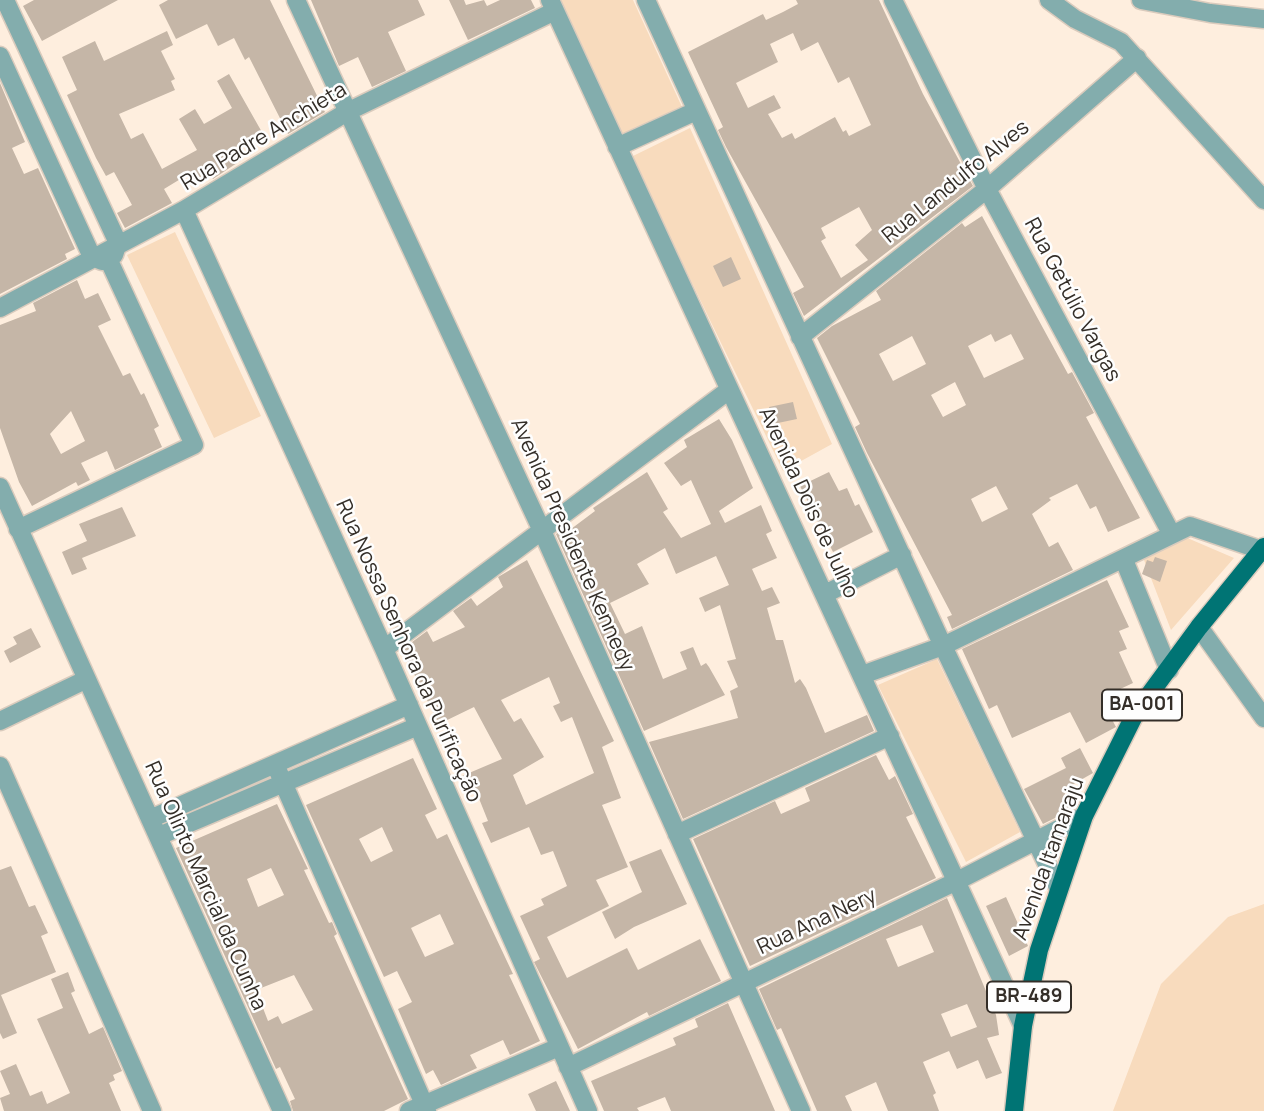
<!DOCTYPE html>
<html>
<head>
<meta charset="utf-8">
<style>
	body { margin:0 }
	canvas { display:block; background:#feeede }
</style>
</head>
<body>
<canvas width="1264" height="1111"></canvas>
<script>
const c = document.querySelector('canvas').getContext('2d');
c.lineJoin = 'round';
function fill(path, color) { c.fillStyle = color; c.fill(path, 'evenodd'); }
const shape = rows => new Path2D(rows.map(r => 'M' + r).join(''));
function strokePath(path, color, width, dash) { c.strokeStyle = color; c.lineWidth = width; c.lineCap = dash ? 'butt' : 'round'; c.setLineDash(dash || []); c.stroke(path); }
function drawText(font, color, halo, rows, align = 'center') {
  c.font = font + ' Manrope,sans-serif'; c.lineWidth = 5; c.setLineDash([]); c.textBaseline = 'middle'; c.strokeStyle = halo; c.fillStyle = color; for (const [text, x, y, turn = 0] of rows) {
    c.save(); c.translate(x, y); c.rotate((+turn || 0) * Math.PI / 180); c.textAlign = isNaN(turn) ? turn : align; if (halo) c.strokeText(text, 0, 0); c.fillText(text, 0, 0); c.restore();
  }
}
fill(shape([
	[559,0,633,0,682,107,621,135],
	[690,128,832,444,783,471,631,157],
	[175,232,261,416,214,438,127,255],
	[1185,537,1234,558,1171,630,1144,560],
	[937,659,1020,832,966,862,878,685],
	[1264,904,1264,1111,1113,1111,1161,984,1228,917]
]), '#f8dbbd');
fill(shape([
	[34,0,118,0,42,41,23,6],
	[168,0,270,0,325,112,288,134,249,57,245,60,234,38,218,46,207,24,176,39,159,5],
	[311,0,418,0,425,15,388,32,406,71,372,87,358,57,339,66],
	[449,0,464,0,466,5,484,0,487,6,500,0,531,0,535,8,468,40],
	[796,0,879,0,923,94,973,186,804,316,793,293,804,287,726,147,718,130,723,127,688,52,763,14,766,20,783,12,798,4],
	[793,33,801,51,818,42,838,83,849,77,871,125,849,136,846,130,843,132,835,117,795,139,792,133,782,138,768,114,781,108,774,95,748,108,736,83,778,62,770,44],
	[859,207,872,230,855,245,868,260,841,278,821,241,826,238,821,228],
	[167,31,173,45,161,51,175,79,171,81,175,90,119,114,131,139,143,133,162,169,197,150,179,119,195,109,204,124,232,108,217,81,229,74,263,134,236,148,243,159,213,179,209,172,191,182,187,175,164,189,172,203,125,228,117,213,132,205,114,172,106,176,96,158,67,95,77,90,62,57,95,41,104,61],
	[0,83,25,142,12,148,24,174,38,168,75,249,65,254,67,259,0,294],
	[982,216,1068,374,1072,372,1094,413,1086,417,1140,518,1108,532,1096,506,1090,509,1077,484,1049,498,1051,500,1032,514,1049,547,1058,542,1073,570,952,629,947,617,952,615,867,453,855,427,860,424,817,338,832,326,881,300,876,291,962,223,965,227],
	[991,334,995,342,1011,334,1024,359,984,378,968,346],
	[912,336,926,364,893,381,879,354],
	[955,382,966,405,943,417,931,395],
	[996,486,1008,509,982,522,971,499],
	[731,257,741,279,723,287,713,266],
	[77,280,85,299,98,293,111,320,98,326,123,376,130,373,141,395,144,393,159,426,154,429,162,447,115,470,107,451,81,463,90,480,78,486,76,482,32,506,19,482,0,428,0,325,36,311,33,303],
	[71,411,85,441,61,454,50,434],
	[793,402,797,419,773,424,769,407],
	[719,419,732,440,753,488,719,511,725,523,761,505,772,531,766,534,777,558,752,569,762,591,772,587,780,603,767,608,776,640,783,640,795,683,800,679,806,688,825,733,867,715,874,731,683,819,649,742,738,718,730,691,738,687,727,661,736,659,720,605,705,612,699,598,729,585,716,556,676,574,665,548,637,564,649,584,610,603,625,634,642,626,663,679,687,669,680,652,693,647,701,666,706,663,709,667,725,695,644,731,556,534,569,525,571,529,595,511,593,508,647,472,668,509,663,512,681,538,711,524,691,480,681,486,664,463,687,447,684,440],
	[829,472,839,491,847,488,855,506,859,504,873,532,833,552,800,486],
	[122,507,136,536,82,558,87,569,72,575,62,552,87,541,79,524],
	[1155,557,1167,561,1160,582,1142,574,1147,560,1153,562],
	[527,560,614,741,602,747,621,798,602,805,628,867,596,880,609,906,547,937,567,978,627,948,638,970,700,939,721,981,649,1016,647,1012,578,1049,534,962,540,959,520,916,544,905,541,899,567,886,553,851,541,855,529,827,491,843,482,823,488,821,476,791,470,794,462,776,502,759,474,707,439,724,405,656,408,655,404,648,427,631,433,642,465,627,453,611,471,598,477,606,503,587,498,577],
	[549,677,560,703,553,706,561,722,572,717,594,773,526,805,513,775,544,757,521,718,514,722,501,700],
	[1107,580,1129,627,1119,631,1127,649,1119,652,1133,683,1118,690,1125,703,1108,712,1116,727,1086,743,1070,712,1012,738,997,705,989,709,962,649],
	[31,628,41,647,10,663,4,651,17,644,13,637],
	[1080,748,1093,773,1063,790,1073,809,1043,824,1024,789,1066,768,1061,758],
	[876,755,889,780,895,776,913,814,906,817,936,878,750,966,693,839,775,801,781,814,810,801,805,788],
	[413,758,437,809,425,815,437,839,447,834,513,974,509,975,540,1041,510,1055,503,1040,470,1055,477,1068,441,1085,433,1070,426,1074,398,1009,412,1002,397,971,384,977,306,805],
	[382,827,393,851,371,862,359,839],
	[440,914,454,944,425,957,411,928],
	[277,804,308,869,304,870,329,923,332,922,337,934,334,936,408,1099,384,1111,293,1111,290,1101,295,1099,280,1067,276,1069,176,848],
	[271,868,284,895,258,907,247,879],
	[294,975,313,1010,282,1024,278,1016,268,1021,256,990],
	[661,849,687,904,634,927,615,939,602,912,642,892,629,862],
	[11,866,29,907,35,905,48,933,41,936,56,972,1,995,17,1033,3,1039,0,1033,0,870],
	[1006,897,1028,946,1009,956,986,906],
	[947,898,996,1015,999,1035,987,1038,1002,1073,986,1079,978,1060,957,1069,949,1051,923,1062,936,1093,933,1095,939,1111,888,1111,876,1082,845,1096,852,1111,817,1111,781,1028,777,1030,759,989],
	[922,925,934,952,898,967,886,939],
	[967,1004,977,1027,951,1037,941,1014],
	[68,972,75,991,71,993,89,1034,103,1027,122,1071,113,1075,115,1080,109,1083,121,1111,4,1111,0,1098,10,1094,0,1071,16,1064,30,1096,42,1091,47,1104,70,1093,37,1019,63,1008,51,979],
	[728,1003,775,1111,671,1111,665,1097,637,1108,639,1111,604,1111,591,1081,676,1045,673,1038,698,1027,695,1019],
	[556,1081,570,1111,536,1111,528,1094]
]), '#c5b6a7');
const minor = shape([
	[5,0,118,243,114,255],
	[296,0,543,533,801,1111],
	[550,0,1023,1026],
	[646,0,943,646,1058,887],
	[893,0,987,189,1171,533],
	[1049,0,1075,19,1121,42,1264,200],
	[1141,0,1210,13,1264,19],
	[0,56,92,257,102,261],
	[617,147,696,111],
	[184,210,384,649,588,1111],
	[0,308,184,210,347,112,555,11],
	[800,337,987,189,1137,58],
	[0,487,282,1111],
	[18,529,194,445,111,265],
	[1124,560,1169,670],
	[825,594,902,555],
	[1199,627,1264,718],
	[384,649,729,390],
	[862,675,943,646,1190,526,1261,550],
	[0,721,85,680],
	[275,764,427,1111],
	[0,766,152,1111],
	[150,819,409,705],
	[677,834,890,736],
	[159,836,418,726],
	[568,1067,957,881,1084,816],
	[409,1111,559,1047]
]);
const major = shape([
	[1014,1111,1023,1026,1039,950,1084,816,1135,714,1199,627,1264,547]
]);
strokePath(minor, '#dacbbd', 21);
strokePath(major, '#dacbbd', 21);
strokePath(minor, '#83adad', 18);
strokePath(major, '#007474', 18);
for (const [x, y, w] of [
	[1142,705,80],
	[1029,997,84]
]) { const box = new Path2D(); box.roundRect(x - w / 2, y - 15.5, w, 31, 5); c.fillStyle = '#fefefe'; c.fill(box); strokePath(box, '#342e28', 2); }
drawText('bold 19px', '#342e28', null, [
	["BA-001",1142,705],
	["BR-489",1029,997]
]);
drawText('21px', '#342e28', '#fefefe', [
	["Rua Padre Anchieta",264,137,-31],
	["Rua Landulfo Alves",956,182,-39],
	["Rua Getúlio Vargas",1072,300,62],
	["Avenida Dois de Julho",808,503,65],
	["Avenida Presidente Kennedy",572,545,66],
	["Rua Nossa Senhora da Purificação",408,651,66],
	["Avenida Itamaraju",1049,859,-70],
	["Rua Olinto Marcial da Cunha",205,886,66],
	["Rua Ana Nery",817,922,-25]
]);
</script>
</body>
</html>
